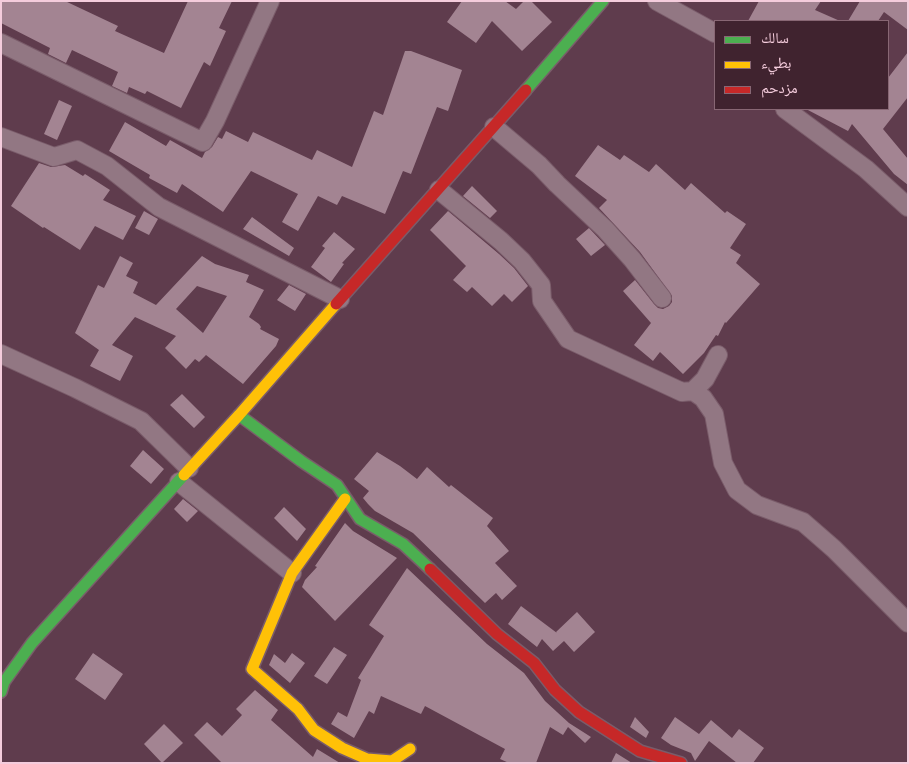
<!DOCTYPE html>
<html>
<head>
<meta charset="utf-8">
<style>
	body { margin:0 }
	#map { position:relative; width:909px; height:764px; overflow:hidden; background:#5f3c4d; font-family:"Varela Round","Noto Naskh Arabic",sans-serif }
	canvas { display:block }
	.frame { position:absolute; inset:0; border:2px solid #f4ccdc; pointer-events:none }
	.legend { position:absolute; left:714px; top:20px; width:175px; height:90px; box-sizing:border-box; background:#40232f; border:1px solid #886774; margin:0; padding:6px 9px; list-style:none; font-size:15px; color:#f4ccdc }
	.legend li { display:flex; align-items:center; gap:10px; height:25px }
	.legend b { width:25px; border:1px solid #886774 }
</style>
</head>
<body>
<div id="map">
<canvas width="909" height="764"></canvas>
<div class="frame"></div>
<ul class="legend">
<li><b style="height:6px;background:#4caf50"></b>سالك</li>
<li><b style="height:6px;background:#ffc107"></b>بطيء</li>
<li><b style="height:6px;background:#c62828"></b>مزدحم</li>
</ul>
</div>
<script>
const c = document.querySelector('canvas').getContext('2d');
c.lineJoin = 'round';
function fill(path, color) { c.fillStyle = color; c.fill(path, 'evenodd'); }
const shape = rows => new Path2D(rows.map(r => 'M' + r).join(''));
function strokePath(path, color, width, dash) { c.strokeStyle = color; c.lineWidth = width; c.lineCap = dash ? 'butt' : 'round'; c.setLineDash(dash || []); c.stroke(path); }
fill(shape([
	[1,1,65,1,118,26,115,31,164,53,188,1,232,1,219,28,226,31,210,66,204,62,181,108,147,91,145,94,129,87,127,93,112,86,118,72,72,50,66,63,48,54,50,48,1,23],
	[462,1,505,1,516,9,524,1,531,1,552,22,522,51,492,21,476,43,447,22],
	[759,1,821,1,815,10,840,21,748,21],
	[860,1,908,1,908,30,884,12,878,21,848,21],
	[405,51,411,51,462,70,448,111,437,107,411,174,403,171,385,214,342,196,337,205,318,196,298,231,282,222,298,194,251,171,223,212,182,184,177,193,149,178,150,175,109,151,125,122,166,146,170,140,202,158,205,152,212,147,218,137,222,139,226,131,248,142,253,132,312,160,317,150,352,167,374,111,383,115],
	[908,52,908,97,883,129,908,159,908,185,894,174,852,124,848,131,806,109,888,109,888,78],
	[59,100,72,106,57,140,44,134],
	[598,145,620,160,624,155,649,172,656,164,685,190,691,183,725,213,727,211,746,224,730,248,741,255,736,263,760,284,726,323,725,322,718,336,716,335,704,353,683,374,660,352,653,361,634,345,651,323,623,291,635,280,654,304,658,308,663,309,669,306,672,302,672,296,640,252,599,208,607,200,575,176],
	[39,163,51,167,65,165,83,176,85,174,110,190,103,200,136,216,123,240,95,226,80,250,44,227,43,228,11,206],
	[472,186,497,211,490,218,463,196],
	[144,211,158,219,149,235,135,228],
	[448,211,499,254,514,268,528,286,512,302,504,294,492,306,472,287,467,292,453,280,466,266,430,230],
	[252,217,294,248,289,256,243,229],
	[589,228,605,245,591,256,576,239],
	[334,232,355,249,342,263,344,264,331,282,311,267,325,248,322,246],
	[120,256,133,263,126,276,138,282,133,293,156,305,202,256,215,264,249,275,246,282,264,290,249,317,259,324,261,327,260,329,279,339,276,346,243,384,206,355,199,362,195,359,186,369,165,348,176,336,135,317,112,345,133,356,120,381,90,366,99,350,75,333,98,285,104,288],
	[197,286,227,296,203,333,176,309],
	[289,285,306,294,295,311,277,300],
	[182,394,205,417,194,428,170,405],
	[143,450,164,469,151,484,130,466],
	[377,452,400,466,417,479,427,467,449,487,451,485,493,518,487,526,509,551,495,563,517,586,502,600,496,593,485,603,413,533,375,511,368,504,363,498,369,491,354,479],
	[183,499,198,511,187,522,174,509],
	[284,507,306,529,297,541,274,518],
	[345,523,353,531,397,558,335,621,302,587,305,580,317,567,315,566],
	[407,568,487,644,524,673,545,701,569,723,591,737,585,743,568,727,563,735,550,727,536,763,509,763,500,759,505,749,425,706,421,714,381,696,374,714,369,711,354,738,331,724,338,712,347,717,361,680,358,678,384,636,369,625],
	[521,606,557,633,556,632,577,612,595,632,574,652,564,641,553,651,542,639,537,647,508,624],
	[334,647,347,655,327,684,314,676],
	[93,653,123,674,105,700,75,679],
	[292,653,305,663,290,683,269,665,274,654,285,663],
	[255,690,278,710,271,720,313,757,317,749,340,763,222,763,194,735,207,722,222,736,242,715,236,709],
	[635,717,649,732,646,738,630,727],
	[675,717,699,734,711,720,732,738,739,729,764,748,753,763,737,763,709,741,695,761,691,753,671,745,661,738],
	[164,724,183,743,162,763,144,744],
	[616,753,632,763,611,763]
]), '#a38492');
const street = shape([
	[657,1,715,33],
	[1,43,203,142,215,121,270,1],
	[785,109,866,169,908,207],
	[494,127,539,165,557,184,605,229,632,259,662,298],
	[1,137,54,157,77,150,107,166,159,207,340,299],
	[439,190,501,241,522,261,541,285,542,301,568,339,682,392,693,391,705,379,718,355],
	[1,354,75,388,141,421,189,468],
	[693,391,703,398,714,414,723,463,737,490,757,505,803,522,834,549,908,623],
	[179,482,292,573]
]);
const fast = shape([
	[526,90,603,1],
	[239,415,301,461,337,485,360,519,403,544,430,569],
	[1,692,4,682,32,643,184,475]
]);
const slow = shape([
	[184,475,239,415,336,304],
	[345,499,292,573,252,669,298,709,314,730,342,748,367,759,392,761,410,749]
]);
const jam = shape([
	[336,304,526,90],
	[430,569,497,634,534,663,555,690,579,712,640,751,681,763]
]);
strokePath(street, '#7a5c6a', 20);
strokePath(fast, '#7a5c6a', 14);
strokePath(slow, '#7a5c6a', 14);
strokePath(jam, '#7a5c6a', 14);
strokePath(street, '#927783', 18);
strokePath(fast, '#4caf50', 11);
strokePath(slow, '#ffc107', 11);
strokePath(jam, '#c62828', 11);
</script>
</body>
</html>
